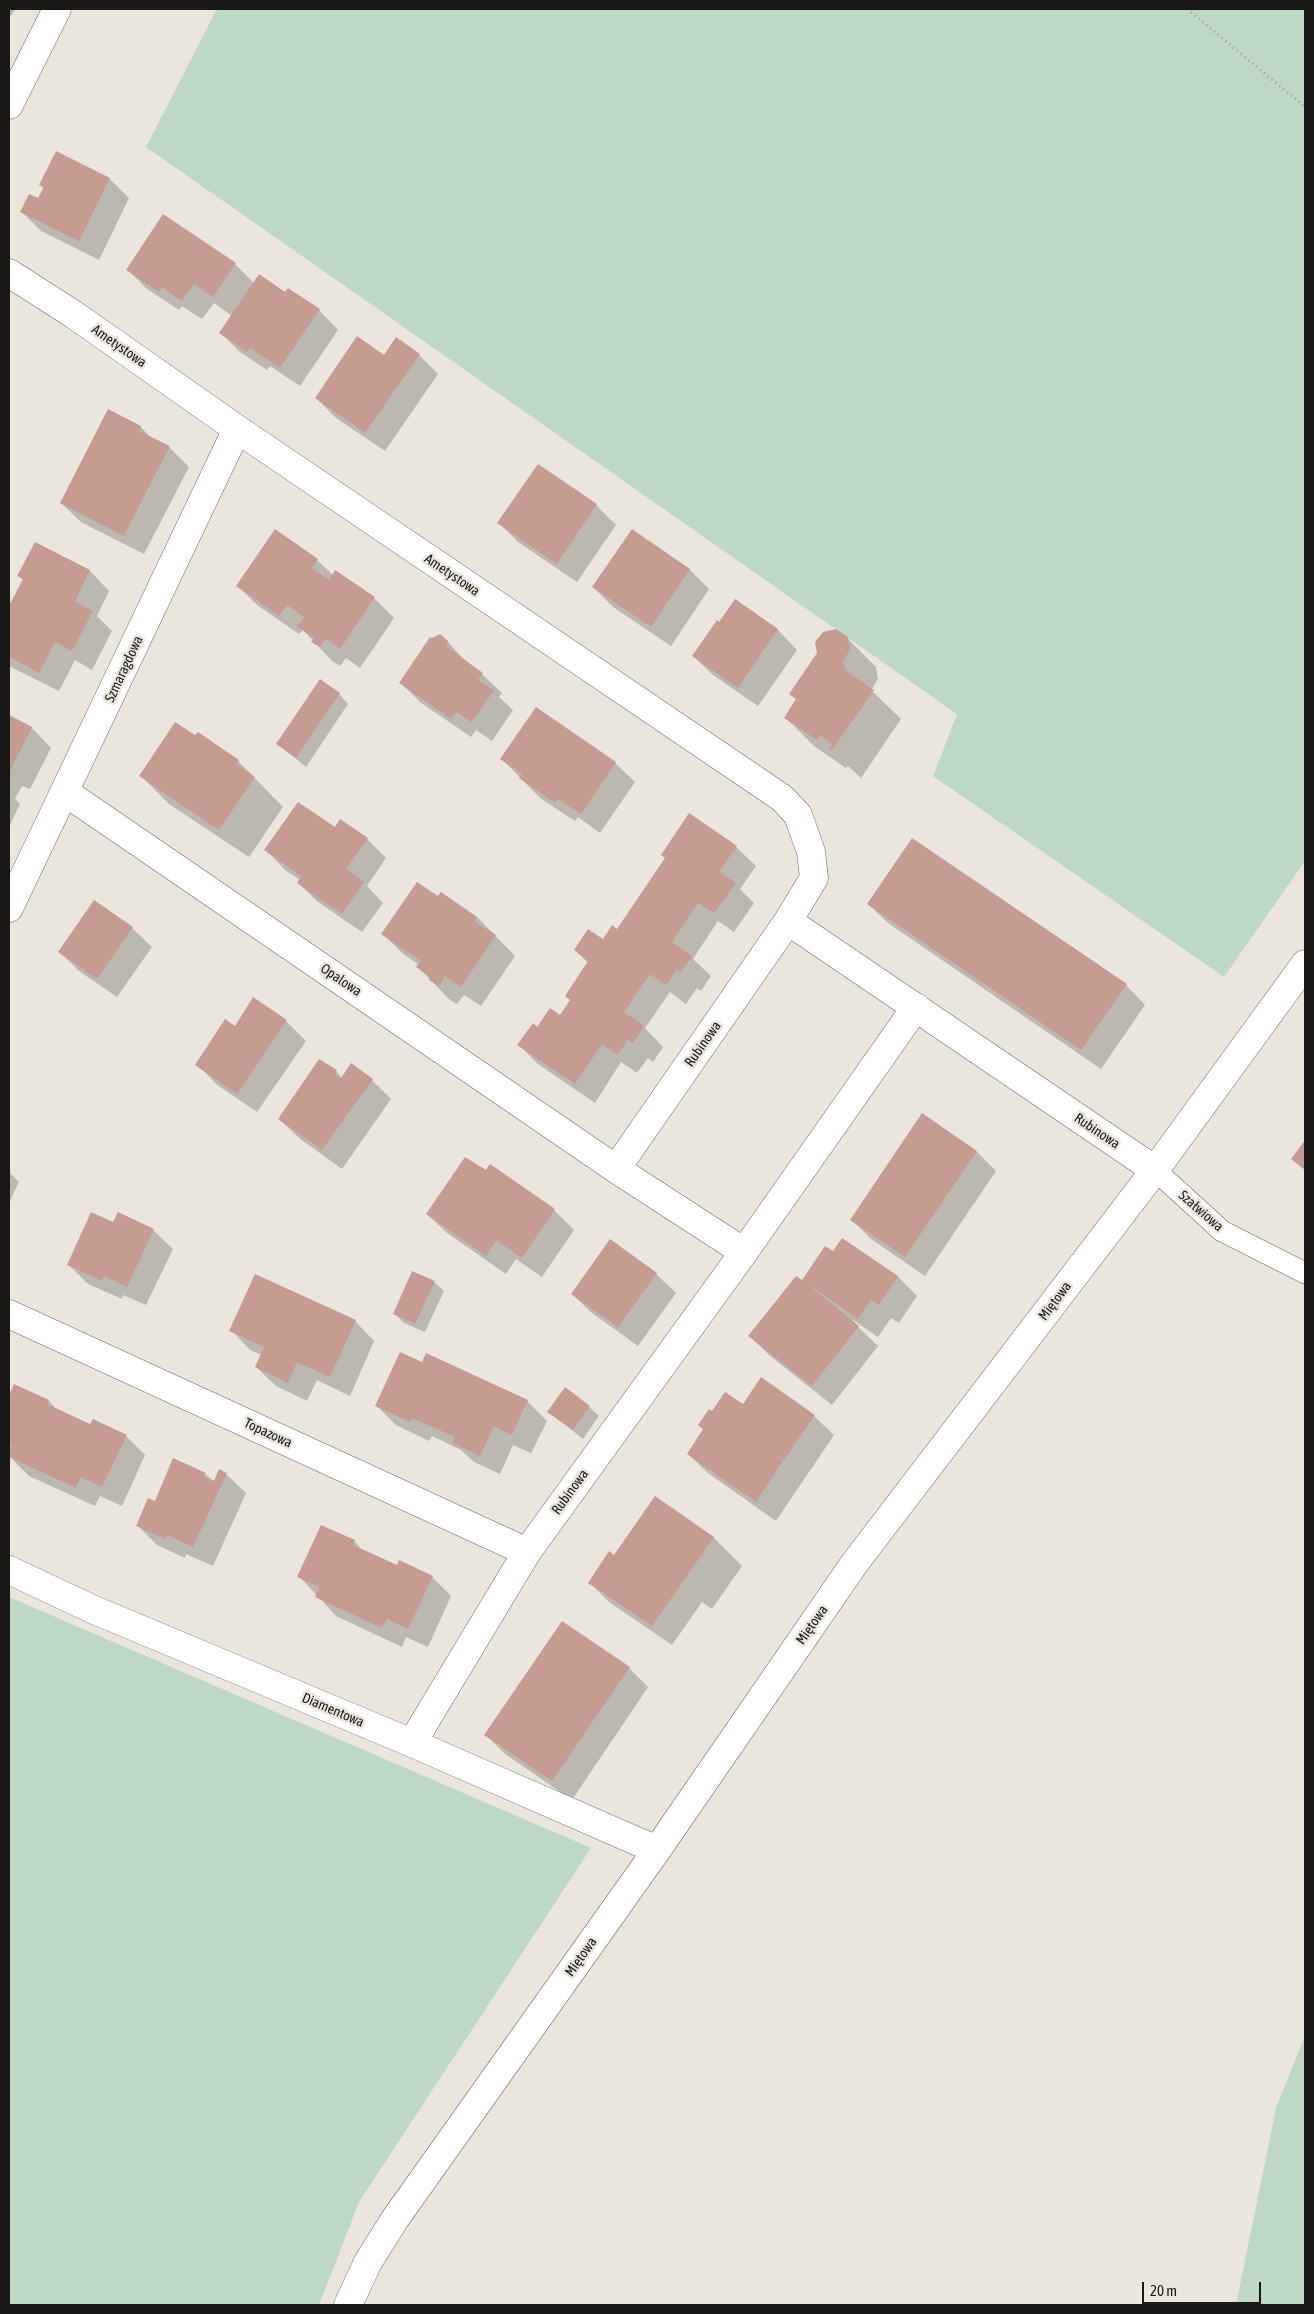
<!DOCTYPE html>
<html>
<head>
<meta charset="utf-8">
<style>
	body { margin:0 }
	#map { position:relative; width:1314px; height:2314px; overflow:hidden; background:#eae6dd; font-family:"Asap Condensed",sans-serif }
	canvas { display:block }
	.frame { position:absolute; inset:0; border:10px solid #1a1816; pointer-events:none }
	.scale { position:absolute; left:1142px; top:2282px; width:119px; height:22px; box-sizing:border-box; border:2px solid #1a1816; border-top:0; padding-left:6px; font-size:15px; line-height:18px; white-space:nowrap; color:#1a1816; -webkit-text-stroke:4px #eae6dd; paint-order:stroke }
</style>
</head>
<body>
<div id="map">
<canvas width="1314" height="2314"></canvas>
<div class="frame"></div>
<div class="scale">20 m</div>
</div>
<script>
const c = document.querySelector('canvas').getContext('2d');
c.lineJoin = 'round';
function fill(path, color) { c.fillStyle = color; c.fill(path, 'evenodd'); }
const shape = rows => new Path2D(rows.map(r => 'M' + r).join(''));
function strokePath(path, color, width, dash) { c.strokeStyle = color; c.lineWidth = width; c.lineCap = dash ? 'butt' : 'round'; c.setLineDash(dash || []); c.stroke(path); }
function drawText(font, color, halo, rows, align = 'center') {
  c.font = font + ' "Asap Condensed",sans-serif'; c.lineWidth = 5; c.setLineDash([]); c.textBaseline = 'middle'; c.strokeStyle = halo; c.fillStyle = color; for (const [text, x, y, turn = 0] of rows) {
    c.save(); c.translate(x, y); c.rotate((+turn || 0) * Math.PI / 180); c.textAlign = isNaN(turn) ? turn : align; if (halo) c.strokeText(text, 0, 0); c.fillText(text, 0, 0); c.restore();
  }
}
fill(shape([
	[217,9,1305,9,1305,861,1224,977,933,776,957,714,146,147],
	[9,1597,591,1848,359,2202,319,2305,9,2305],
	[1305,2036,1305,2305,1236,2305,1276,2108]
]), '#bdd8c4');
fill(shape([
	[9,9,15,9,11,16,9,15],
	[57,153,110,179,129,198,99,260,41,231,22,212,39,200,44,189,40,185],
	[235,264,254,283,285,294,319,310,338,330,300,386,270,366,267,370,240,352,221,333,232,316,214,303,202,319,182,306,179,310,147,289,127,269],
	[419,355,438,374,385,451,336,418,316,398,384,357],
	[108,411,141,427,152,439,169,447,189,467,144,554,81,522,61,503],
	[538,465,596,505,616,525,577,582,518,542,499,523],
	[35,543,90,571,109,591,97,616,112,631,92,670,75,660,59,691,9,666,9,608,23,580,19,576],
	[317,560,333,575,336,572,374,598,394,618,360,668,346,658,340,666,332,661,303,630,299,634,257,605,237,585],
	[690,570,709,589,671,646,613,607,593,587],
	[736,601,778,630,797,650,758,706,713,675,693,656],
	[847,638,876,667,878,679,871,690,901,719,861,778,848,766,846,768,814,746,786,718,797,700,791,694],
	[448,642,467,663,482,674,502,693,499,697,513,710,492,741,476,730,471,737,420,702,401,683],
	[339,694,348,704,306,767,278,744],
	[9,716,32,728,51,748,30,789,22,786,15,799,20,804,9,827],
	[502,759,615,763,635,782,600,833,578,817,575,821,540,798],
	[238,761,283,807,249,857,169,804,140,775],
	[335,828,367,839,386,858,367,886,383,903,362,932,318,902,298,883,300,880,285,870,266,850],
	[736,847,756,866,740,889,754,903,734,932,718,921,693,959,711,976,701,991,697,988,686,1004,670,992,645,1028,663,1047,653,1062,648,1058,637,1073,621,1062,595,1103,538,1064,519,1045,538,1028,560,1017,571,1000,588,963,575,950,603,940],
	[439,898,477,917,515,956,481,1006,464,995,457,1004,450,1000,418,967,419,965,402,953,383,934],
	[868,904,1126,985,1145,1005,1101,1069,888,923],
	[132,928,152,947,117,997,79,971,60,952],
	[254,999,286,1021,306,1041,257,1112,216,1084,197,1064,235,1027],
	[336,1071,342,1078,372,1080,391,1099,342,1169,299,1138,279,1119],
	[922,1115,977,1152,996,1171,925,1276,871,1239,852,1220],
	[490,1166,554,1210,574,1230,542,1277,516,1259,506,1274,447,1233,427,1214,486,1172],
	[9,1172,19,1182,9,1203],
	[114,1224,153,1230,173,1249,146,1305,123,1295,122,1299,88,1284,69,1265],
	[833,1253,898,1277,917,1296,899,1323,891,1318,878,1337,853,1320,852,1321,878,1346,832,1405,769,1355,750,1336],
	[656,1274,676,1293,638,1346,592,1313,572,1294],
	[434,1282,444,1291,425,1332,404,1323,394,1313],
	[355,1321,374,1341,350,1396,317,1380,307,1401,276,1386,256,1367,262,1355,250,1350,231,1330],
	[423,1364,527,1401,547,1421,531,1453,513,1445,500,1474,474,1462,461,1450,432,1436,429,1441,396,1425,377,1406],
	[9,1397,49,1401,58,1411,91,1425,126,1436,145,1455,122,1506,100,1496,95,1506,29,1476,9,1456],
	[743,1406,814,1416,834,1435,776,1521,708,1473,688,1454,704,1430,699,1425,712,1413],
	[589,1407,599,1416,583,1439,549,1412],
	[205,1474,215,1482,226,1474,246,1493,213,1566,186,1554,185,1558,157,1545,137,1525,155,1502],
	[655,1498,714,1538,742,1566,712,1609,702,1602,672,1645,609,1602,589,1582,615,1557],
	[354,1541,363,1551,398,1567,432,1577,451,1596,428,1647,406,1637,402,1647,336,1616,299,1576],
	[629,1668,648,1687,572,1800,505,1754,486,1735]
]), '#0003');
fill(shape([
	[56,151,110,178,79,241,20,212,29,194,38,198,44,187,39,185],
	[163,214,236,263,213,297,194,284,182,301,162,287,159,292,126,270],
	[259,274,285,292,288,288,320,309,280,368,250,348,247,352,219,333],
	[357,336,384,355,396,337,420,354,365,433,315,398],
	[108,409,141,426,139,431,170,446,124,536,60,503],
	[538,464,597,504,557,564,497,523],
	[275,529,318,559,312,568,329,580,335,570,375,597,340,649,326,639,320,647,311,642,314,638,297,626,304,617,287,605,279,616,236,586],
	[632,529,690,569,651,627,592,587],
	[35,542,90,570,75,601,93,611,72,651,55,642,39,673,9,657,9,606,23,579,17,576],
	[735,599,778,629,738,688,692,656,717,620,719,622],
	[836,629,848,637,850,650,843,661,845,670,874,690,832,750,829,748,832,744,821,736,817,740,784,718,796,699,789,694,817,653,815,642,823,632],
	[440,634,448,641,447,647,483,673,478,680,494,690,472,722,456,712,451,719,399,683,430,637,432,638],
	[320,679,340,693,296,758,276,744],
	[536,707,616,762,581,814,558,799,555,803,519,778,522,774,500,759],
	[9,715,32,727,9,773],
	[175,722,195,735,198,732,239,760,236,764,255,777,219,830,139,776],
	[298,802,335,827,340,819,368,838,346,869,364,882,342,914,297,883,301,876,264,850],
	[689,813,737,846,719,872,736,883,714,913,698,903,672,942,692,956,681,972,677,969,666,985,650,974,624,1012,644,1026,633,1043,628,1040,617,1055,602,1044,575,1084,517,1045,533,1023,537,1027,550,1008,560,1015,570,1000,565,996,588,961,574,950,588,929,603,939,612,925,617,929,665,858,661,855],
	[912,838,1127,984,1081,1050,867,904],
	[417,882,438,896,441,892,477,917,474,921,496,935,461,987,445,976,440,984,437,985,429,980,430,977,416,967,421,961,381,934],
	[94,900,133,927,97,979,58,952],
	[253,997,287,1020,237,1094,195,1065,225,1019,235,1026],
	[319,1059,337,1070,335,1074,341,1078,351,1063,373,1079,322,1150,278,1119],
	[922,1113,977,1151,905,1257,850,1220],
	[1305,1140,1305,1170,1291,1159],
	[465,1157,486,1170,490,1164,555,1209,522,1258,496,1240,486,1256,426,1214],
	[91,1212,113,1222,118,1212,154,1229,127,1287,104,1276,102,1281,67,1265],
	[842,1238,898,1276,879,1305,871,1300,858,1319,805,1282,859,1326,812,1386,748,1336,796,1276,802,1280,825,1246,833,1251],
	[610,1239,657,1273,618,1327,571,1294],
	[412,1271,435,1281,415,1324,393,1314],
	[255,1274,356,1320,330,1377,297,1362,288,1383,255,1367,264,1347,229,1331],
	[400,1352,422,1362,426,1353,528,1400,512,1435,494,1426,480,1456,453,1443,455,1437,412,1418,410,1422,375,1406],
	[761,1377,815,1415,784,1460,772,1453,783,1461,756,1502,687,1454,703,1429,698,1425,709,1409,712,1411,725,1392,743,1404],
	[14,1384,49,1400,47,1404,90,1424,93,1419,127,1435,102,1487,80,1477,76,1488,9,1457,12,1446,9,1444,9,1396],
	[565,1387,590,1406,573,1430,547,1412],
	[173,1458,206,1473,204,1476,214,1481,219,1469,227,1473,193,1547,167,1535,165,1539,136,1526,148,1498,155,1501],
	[655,1496,714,1537,652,1626,588,1583,609,1551,614,1555],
	[321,1525,355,1540,353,1545,397,1565,399,1560,433,1576,408,1629,387,1619,382,1628,315,1597,319,1587,297,1577],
	[562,1621,630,1667,552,1781,484,1735]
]), '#c59b92');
const service = shape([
	[1155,1170,1222,1231,1305,1273]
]);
const minor = shape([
	[9,105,57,9],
	[9,273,73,314,237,429,782,798,798,815,811,852,814,878,788,921,616,1169],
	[65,792,616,1169,744,1252],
	[9,908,237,429],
	[788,921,1155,1170],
	[9,1314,527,1552],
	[9,1570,92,1609,412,1743,657,1850],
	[412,1743,527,1552,744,1252,916,1007],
	[348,2305,368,2262,395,2219,657,1850,854,1564,1155,1170,1305,964]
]);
strokePath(service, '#6b6860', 22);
strokePath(minor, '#6b6860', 29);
strokePath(shape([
	[1187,9,1305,107]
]), '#a19d97', 3, [1, 4]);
strokePath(service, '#fff', 21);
strokePath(minor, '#fff', 28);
drawText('14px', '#1a1816', '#eae6dd', [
	["Ametystowa",119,346,35],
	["Ametystowa",452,575,34],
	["Szmaragdowa",124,669,-65],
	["Opalowa",341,980,34],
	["Rubinowa",703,1044,-55],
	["Rubinowa",1097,1131,34],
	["Szałwiowa",1201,1211,41],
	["Miętowa",1055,1301,-53],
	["Topazowa",268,1433,25],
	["Rubinowa",570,1492,-54],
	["Miętowa",812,1625,-55],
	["Diamentowa",333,1710,23],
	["Miętowa",581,1957,-55]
]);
</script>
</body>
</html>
